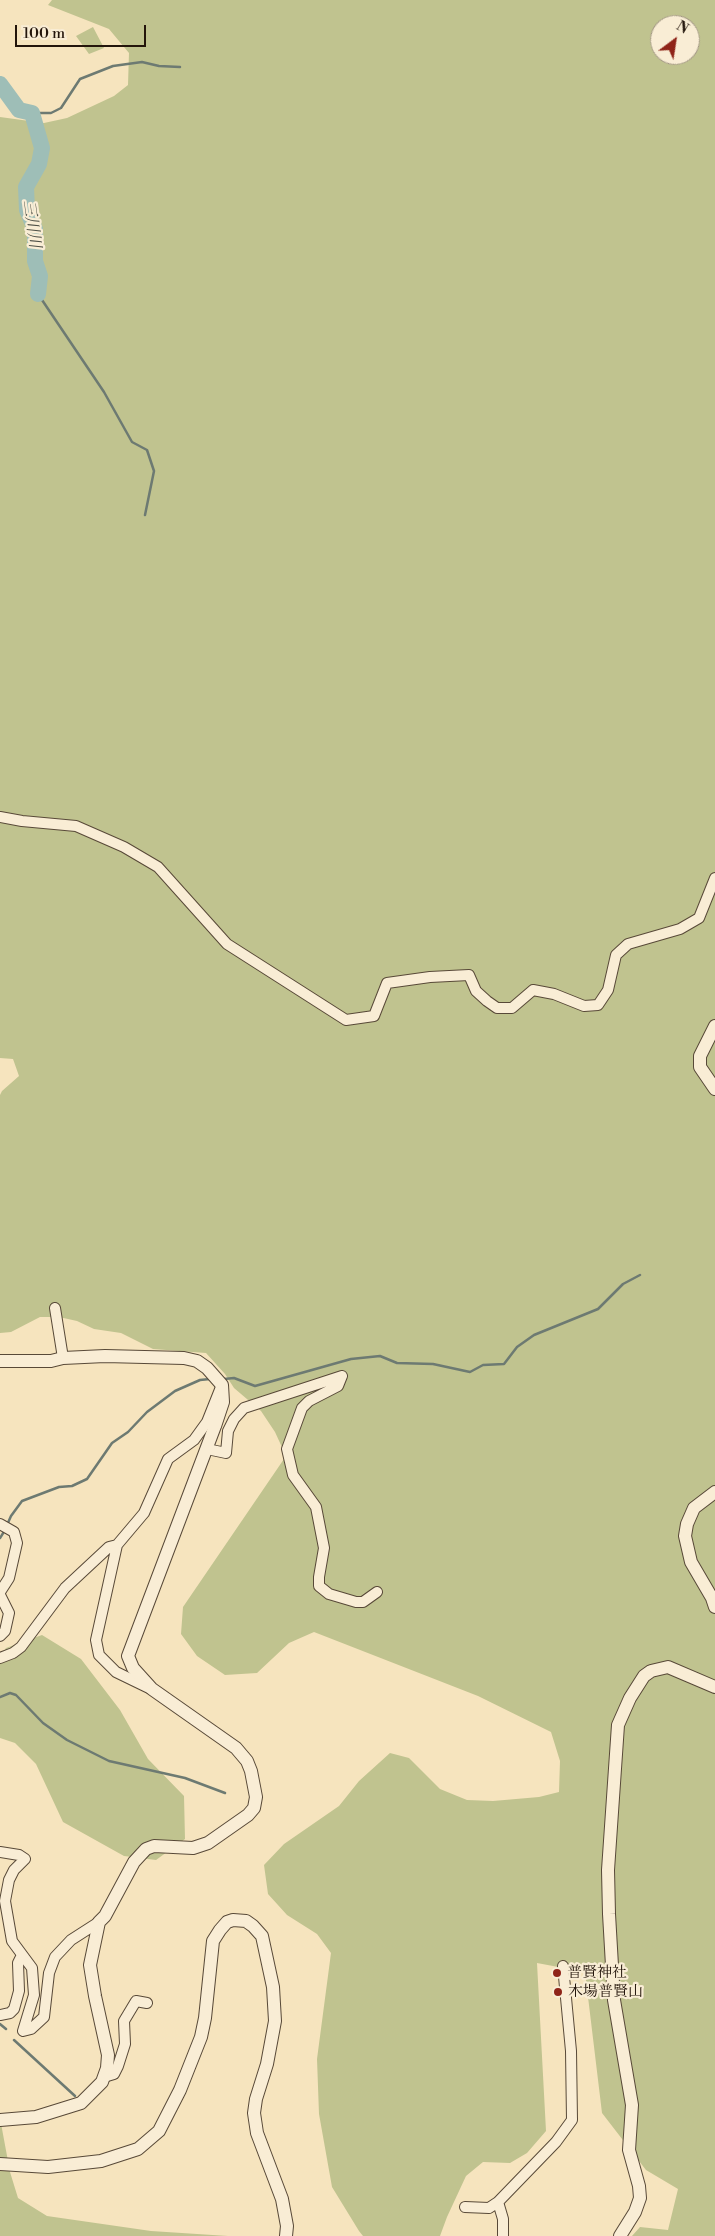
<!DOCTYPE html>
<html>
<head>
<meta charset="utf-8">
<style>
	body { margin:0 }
	#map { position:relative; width:715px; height:2236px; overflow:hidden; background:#f6e4be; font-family:"Libre Bodoni",serif }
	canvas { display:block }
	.north { position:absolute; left:650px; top:15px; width:50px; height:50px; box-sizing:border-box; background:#f9edd5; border:1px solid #a39784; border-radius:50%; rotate:31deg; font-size:14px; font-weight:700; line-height:20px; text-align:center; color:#23150b }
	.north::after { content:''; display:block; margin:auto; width:18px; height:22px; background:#8f2418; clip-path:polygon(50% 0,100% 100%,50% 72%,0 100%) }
	.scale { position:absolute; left:15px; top:25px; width:131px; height:22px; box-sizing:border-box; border:2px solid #23150b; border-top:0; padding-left:6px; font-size:15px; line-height:18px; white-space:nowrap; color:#23150b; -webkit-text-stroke:4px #f9edd5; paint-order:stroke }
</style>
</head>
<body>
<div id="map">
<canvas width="715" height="2236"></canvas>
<div class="north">N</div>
<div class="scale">100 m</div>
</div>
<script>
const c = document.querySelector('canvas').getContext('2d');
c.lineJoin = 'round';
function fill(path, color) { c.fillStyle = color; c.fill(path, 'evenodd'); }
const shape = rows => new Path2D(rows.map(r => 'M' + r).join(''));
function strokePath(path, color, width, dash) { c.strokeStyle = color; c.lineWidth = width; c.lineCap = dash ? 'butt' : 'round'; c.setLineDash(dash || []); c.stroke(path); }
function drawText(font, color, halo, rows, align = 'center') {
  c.font = font + ' "Libre Bodoni","Noto Serif JP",serif'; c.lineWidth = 4.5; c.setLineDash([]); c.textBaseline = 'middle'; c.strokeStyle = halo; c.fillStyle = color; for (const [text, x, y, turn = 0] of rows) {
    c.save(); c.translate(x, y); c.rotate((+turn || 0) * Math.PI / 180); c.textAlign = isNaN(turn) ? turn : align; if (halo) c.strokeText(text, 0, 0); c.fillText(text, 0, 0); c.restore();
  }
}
fill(shape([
	[52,0,715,0,715,2236,632,2236,640,2227,668,2230,678,2189,646,2170,602,2113,585,1972,537,1963,546,2131,527,2153,510,2163,483,2162,466,2176,447,2217,440,2236,363,2236,359,2231,332,2187,319,2114,317,2059,331,1953,317,1934,287,1915,268,1894,264,1865,284,1844,339,1806,359,1781,390,1753,409,1758,440,1789,467,1800,493,1801,539,1797,559,1792,560,1761,551,1732,478,1696,314,1632,289,1643,257,1673,225,1675,197,1656,181,1634,183,1607,286,1456,275,1432,261,1411,234,1388,225,1374,206,1353,153,1349,121,1333,94,1329,77,1321,59,1317,40,1317,11,1332,0,1333,0,1095,2,1091,19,1076,13,1059,0,1058,0,117,44,123,67,118,114,96,128,85,129,53,109,29,48,5],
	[660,25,690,25,690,55,660,55],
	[93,27,104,48,89,54,76,36],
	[42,1635,81,1659,120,1710,148,1759,184,1796,185,1839,156,1860,124,1856,63,1822,36,1764,15,1743,0,1738,0,1657,6,1648],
	[0,2118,10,2172,18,2198,47,2216,151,2231,228,2236,0,2236]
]), '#c0c38f');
strokePath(shape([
	[32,113,51,113,61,108,80,79,113,66,142,62,159,66,180,67],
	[38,294,104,392,132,442,147,450,154,471,145,515],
	[224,1379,234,1378,255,1386,351,1359,380,1356,397,1363,433,1364,470,1372,483,1365,504,1364,517,1347,534,1335,598,1309,623,1284,640,1275],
	[7,1525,11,1516,22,1501,59,1487,72,1486,87,1479,112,1443,128,1432,147,1412,175,1391,200,1380,210,1379],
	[0,1538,5,1530],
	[0,1697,10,1693,16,1695,43,1723,67,1740,109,1761,185,1778,225,1793],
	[0,2024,6,2029],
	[14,2040,75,2096]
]), '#6d7a72', 2.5);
strokePath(shape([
	[0,84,19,110,32,113,42,148,39,164,26,187,27,210,35,229,35,261,40,276,38,294]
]), '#9ebeb7', 16);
const minor = shape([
	[0,817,22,821,76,826,124,847,158,867,227,944,346,1020,374,1016,387,983,430,977,469,975,476,991,487,1001,497,1008,512,1008,533,990,554,994,584,1006,598,1005,608,990,616,955,628,944,680,929,699,918,715,878],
	[55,1308,63,1358],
	[342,1376,338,1386,309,1401,302,1408,287,1449,293,1475,316,1507,324,1548,319,1577,319,1586,329,1594,356,1602,363,1602,377,1592],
	[207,1449,226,1453,228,1431,234,1419,244,1408,342,1376],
	[0,1524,14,1532,17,1543,9,1578,0,1592],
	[0,1595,9,1613,5,1631,0,1636],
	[0,1658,13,1653,21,1647,65,1588,109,1547,117,1545],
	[149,1688,116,1672,99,1655,96,1640,117,1545,144,1513,168,1459,194,1440,207,1422,221,1387],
	[0,1852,19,1855,25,1859,14,1870,9,1880,5,1901,12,1941,32,1968,34,1995,23,2031,31,2029,44,2017,49,1973,55,1957,71,1940,99,1922],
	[0,2015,10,2013,14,2009,19,1991,18,1963,22,1955],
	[104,2077,114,2074,118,2066,125,2044,124,2021,136,2001,147,2003],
	[465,2207,489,2208,498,2202],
	[503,2236,503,2219,498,2202,556,2142,572,2120,571,2051,563,1966]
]);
const tertiary = shape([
	[715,1026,700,1056,700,1067,715,1089],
	[0,1361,51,1361,63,1358,105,1356,184,1358,197,1361,207,1368,222,1385,223,1402,215,1426,128,1656,133,1668,152,1689,236,1748,247,1761,251,1771,256,1797,254,1808,248,1815,208,1843,193,1848,154,1846,146,1849,134,1862,105,1916,99,1922,90,1965,95,1996,108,2055,107,2068,102,2082,81,2103,36,2117,0,2120],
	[715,1492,694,1508,687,1524,685,1536,691,1562,712,1598,715,1607],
	[0,2164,48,2167,101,2161,138,2149,159,2131,180,2090,201,2037,205,2018,213,1941,220,1930,227,1922,233,1920,246,1921,253,1926,262,1936,273,1987,275,2021,267,2064,256,2099,254,2113,257,2133,282,2199,287,2226,286,2236],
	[620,2236,635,2212,640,2198,639,2186,629,2150,632,2105,614,2000,609,1914,608,1870,618,1725,630,1698,644,1676,651,1671,668,1667,715,1687]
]);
strokePath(minor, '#584938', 12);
strokePath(tertiary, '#584938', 14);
strokePath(minor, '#f9edd5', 10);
strokePath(tertiary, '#f9edd5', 12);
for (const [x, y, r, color] of [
	[557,1973,5,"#8f2418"],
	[558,1992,5,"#8f2418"]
]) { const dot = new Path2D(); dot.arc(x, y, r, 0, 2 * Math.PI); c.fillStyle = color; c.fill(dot); strokePath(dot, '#f9edd5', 2); }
drawText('15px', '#23150b', '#f9edd5', [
	["普賢神社",567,1973],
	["木場普賢山",568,1992]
], 'left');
drawText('italic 16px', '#4e5047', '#f9edd5', [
	["三川川",31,224,82]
]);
</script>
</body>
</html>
